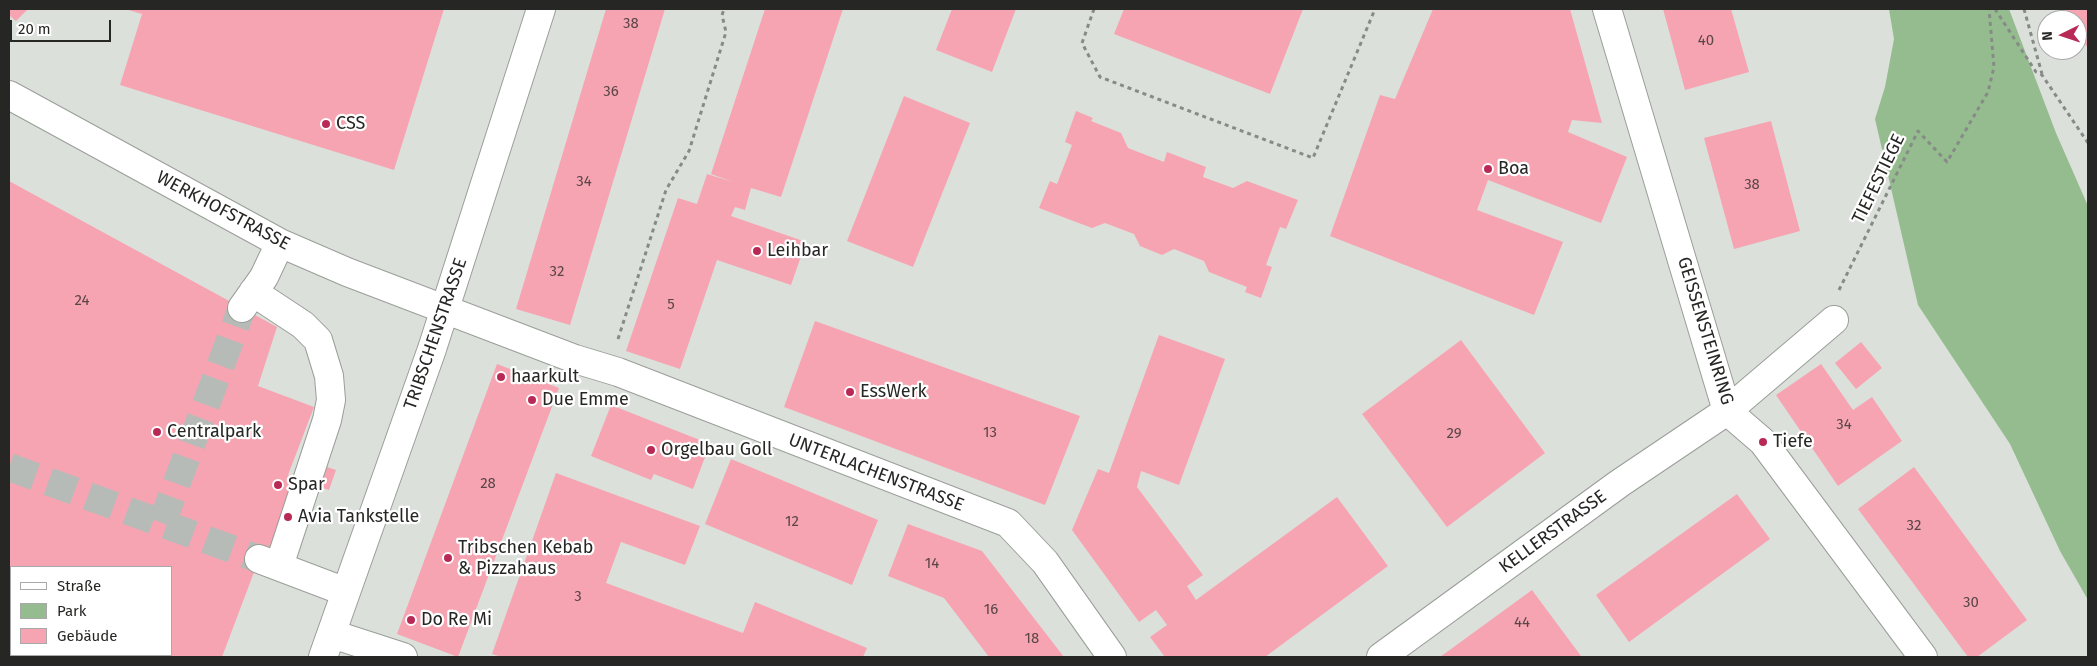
<!DOCTYPE html>
<html>
<head>
<meta charset="utf-8">
<style>
	body { margin:0 }
	#map { position:relative; width:2097px; height:666px; overflow:hidden; background:#dbe0db; font-family:"Fira Sans",sans-serif }
	canvas { display:block }
	.frame { position:absolute; inset:0; border:10px solid #262725; pointer-events:none }
	.legend { position:absolute; left:10px; top:566px; width:162px; height:90px; box-sizing:border-box; background:#fff; border:1px solid #a8a9a8; margin:0; padding:6px 9px; list-style:none; font-size:15px; color:#262725 }
	.legend li { display:flex; align-items:center; gap:10px; height:25px }
	.legend b { width:25px; border:1px solid #a8a9a8 }
	.north { position:absolute; left:2037px; top:10px; width:50px; height:50px; box-sizing:border-box; background:#fff; border:1px solid #a8a9a8; border-radius:50%; rotate:266deg; font-size:14px; font-weight:700; line-height:20px; text-align:center; color:#262725 }
	.north::after { content:''; display:block; margin:auto; width:18px; height:22px; background:#b92956; clip-path:polygon(50% 0,100% 100%,50% 72%,0 100%) }
	.scale { position:absolute; left:10px; top:20px; width:101px; height:22px; box-sizing:border-box; border:2px solid #262725; border-top:0; padding-left:6px; font-size:15px; line-height:18px; white-space:nowrap; color:#262725; -webkit-text-stroke:4px #fff; paint-order:stroke }
</style>
</head>
<body>
<div id="map">
<canvas width="2097" height="666"></canvas>
<div class="frame"></div>
<ul class="legend">
<li><b style="height:6px;background:#fff"></b>Straße</li>
<li><b style="height:14px;background:#95bc8e"></b>Park</li>
<li><b style="height:14px;background:#f7a4b2"></b>Gebäude</li>
</ul>
<div class="north">N</div>
<div class="scale">20 m</div>
</div>
<script>
const c = document.querySelector('canvas').getContext('2d');
c.lineJoin = 'round';
function fill(path, color) { c.fillStyle = color; c.fill(path, 'evenodd'); }
const shape = rows => new Path2D(rows.map(r => 'M' + r).join(''));
function strokePath(path, color, width, dash) { c.strokeStyle = color; c.lineWidth = width; c.lineCap = dash ? 'butt' : 'round'; c.setLineDash(dash || []); c.stroke(path); }
function drawText(font, color, halo, rows, align = 'center') {
  c.font = font + ' "Fira Sans",sans-serif'; c.lineWidth = 4.5; c.setLineDash([]); c.textBaseline = 'middle'; c.strokeStyle = halo; c.fillStyle = color; for (const [text, x, y, turn = 0] of rows) {
    c.save(); c.translate(x, y); c.rotate((+turn || 0) * Math.PI / 180); c.textAlign = isNaN(turn) ? turn : align; if (halo) c.strokeText(text, 0, 0); c.fillText(text, 0, 0); c.restore();
  }
}
fill(shape([
	[1889,9,2009,9,2056,133,2088,206,2088,600,2060,551,2010,444,1918,305,1875,119,1885,87,1894,39]
]), '#95bc8e');
fill(shape([
	[9,9,28,9,16,21,9,15],
	[125,9,444,9,394,170,120,85,142,14],
	[606,9,665,9,570,325,516,309],
	[765,9,843,9,781,197,751,188,745,210,735,207,731,216,806,242,791,285,717,260,680,369,626,351,678,198,697,204,707,174,733,182,711,174],
	[952,9,1016,9,992,72,936,50],
	[1124,9,1303,9,1270,94,1114,34],
	[1433,9,1570,9,1602,123,1572,120,1568,132,1627,157,1601,223,1488,180,1477,210,1563,242,1534,315,1330,236,1380,95,1395,99],
	[1663,9,1731,9,1749,72,1685,90],
	[2058,9,2088,9,2088,48,2077,34,2077,20,2067,20],
	[904,96,970,123,913,267,847,241],
	[1076,111,1093,118,1091,121,1121,133,1128,148,1164,162,1167,152,1206,167,1203,177,1233,188,1247,181,1298,200,1286,229,1280,227,1266,265,1272,267,1261,298,1245,292,1247,287,1209,272,1204,261,1174,249,1162,255,1140,246,1134,234,1105,223,1092,228,1039,208,1050,181,1057,184,1072,145,1065,142],
	[1771,121,1800,231,1734,249,1704,138],
	[9,181,277,327,258,386,314,407,288,475,314,484,288,558,259,559,222,657,140,657,134,655,171,655,171,567,11,567,11,610,9,609],
	[815,321,1080,416,1045,505,784,407],
	[1159,335,1225,359,1179,485,1141,471,1137,487,1203,575,1187,586,1196,600,1337,497,1388,566,1265,657,1165,657,1150,637,1167,625,1156,610,1139,622,1072,530,1098,469,1109,473],
	[1461,340,1545,453,1447,527,1362,414],
	[1861,342,1882,368,1856,389,1835,363],
	[497,364,559,388,458,657,397,634],
	[1821,364,1853,410,1872,397,1902,441,1838,486,1776,395],
	[611,405,710,444,693,489,654,474,651,480,591,456],
	[731,459,878,520,852,585,705,524],
	[327,467,336,470,329,490,320,487],
	[1914,467,2027,620,1977,657,1968,657,1858,509],
	[556,473,700,526,685,565,621,542,606,583,743,633,755,602,867,648,863,657,502,657,492,654],
	[1737,494,1770,539,1629,642,1596,595],
	[908,524,982,551,1064,657,989,657,944,598,888,576],
	[1532,590,1581,656,1440,657]
]), '#f7a4b2');
strokePath(shape([
	[9,467,259,559],
	[162,523,242,308]
]), '#b7bbb7', 28, [28, 14]);
const minor = shape([
	[1607,9,1727,411,1763,442,1923,657],
	[9,95,280,243,347,272,575,359,618,372,1008,523,1045,562,1112,657],
	[253,292,303,325,318,340,329,376,331,400,327,420,279,566],
	[242,308,264,277,280,243],
	[259,559,346,592],
	[9,633,11,634],
	[332,634,403,657],
	[55,655,57,657],
	[323,657,432,349,541,9],
	[1381,657,1620,483,1727,411,1834,320]
]);
strokePath(minor, '#9a9e99', 30);
strokePath(shape([
	[1094,9,1082,43,1100,77,1313,158,1375,9],
	[1995,9,2036,72,2042,75,2088,143],
	[2024,9,2042,74],
	[1839,290,1918,131,1947,162,1988,92,1994,67,1989,9],
	[618,339,666,190,689,151,726,32,722,15,724,9]
]), '#878b87', 3, [4, 4]);
strokePath(minor, '#fff', 28);
for (const [x, y, r, color] of [
	[326,124,5,"#b92956"],
	[1488,169,5,"#b92956"],
	[757,251,5,"#b92956"],
	[501,377,5,"#b92956"],
	[850,392,5,"#b92956"],
	[532,400,5,"#b92956"],
	[157,432,5,"#b92956"],
	[1763,442,5,"#b92956"],
	[651,450,5,"#b92956"],
	[278,485,5,"#b92956"],
	[288,517,5,"#b92956"],
	[448,558,5,"#b92956"],
	[411,620,5,"#b92956"]
]) { const dot = new Path2D(); dot.arc(x, y, r, 0, 2 * Math.PI); c.fillStyle = color; c.fill(dot); strokePath(dot, '#fff', 2); }
drawText('15px', '#5a4648', null, [
	["38",631,24],
	["40",1706,41],
	["36",611,92],
	["34",584,182],
	["38",1752,185],
	["32",557,272],
	["24",82,301],
	["5",671,305],
	["34",1844,425],
	["13",990,433],
	["29",1454,434],
	["28",488,484],
	["12",792,522],
	["32",1914,526],
	["14",932,564],
	["3",578,597],
	["30",1971,603],
	["16",991,610],
	["44",1522,623],
	["18",1032,639]
]);
drawText('18px', '#262725', '#fff', [
	["CSS",336,124],
	["Boa",1498,169],
	["Leihbar",767,251],
	["haarkult",511,377],
	["EssWerk",860,392],
	["Due Emme",542,400],
	["Centralpark",167,432],
	["Tiefe",1773,442],
	["Orgelbau Goll",661,450],
	["Spar",288,485],
	["Avia Tankstelle",298,517],
	["Tribschen Kebab",458,548],
	["& Pizzahaus",458,569],
	["Do Re Mi",421,620]
], 'left');
drawText('18px', '#262725', '#fff', [
	["TIEFESTIEGE",1879,179,-64],
	["WERKHOFSTRASSE",223,211,28],
	["GEISSENSTEINRING",1705,331,73],
	["TRIBSCHENSTRASSE",436,334,-71],
	["UNTERLACHENSTRASSE",876,473,21],
	["KELLERSTRASSE",1553,532,-36]
]);
</script>
</body>
</html>
